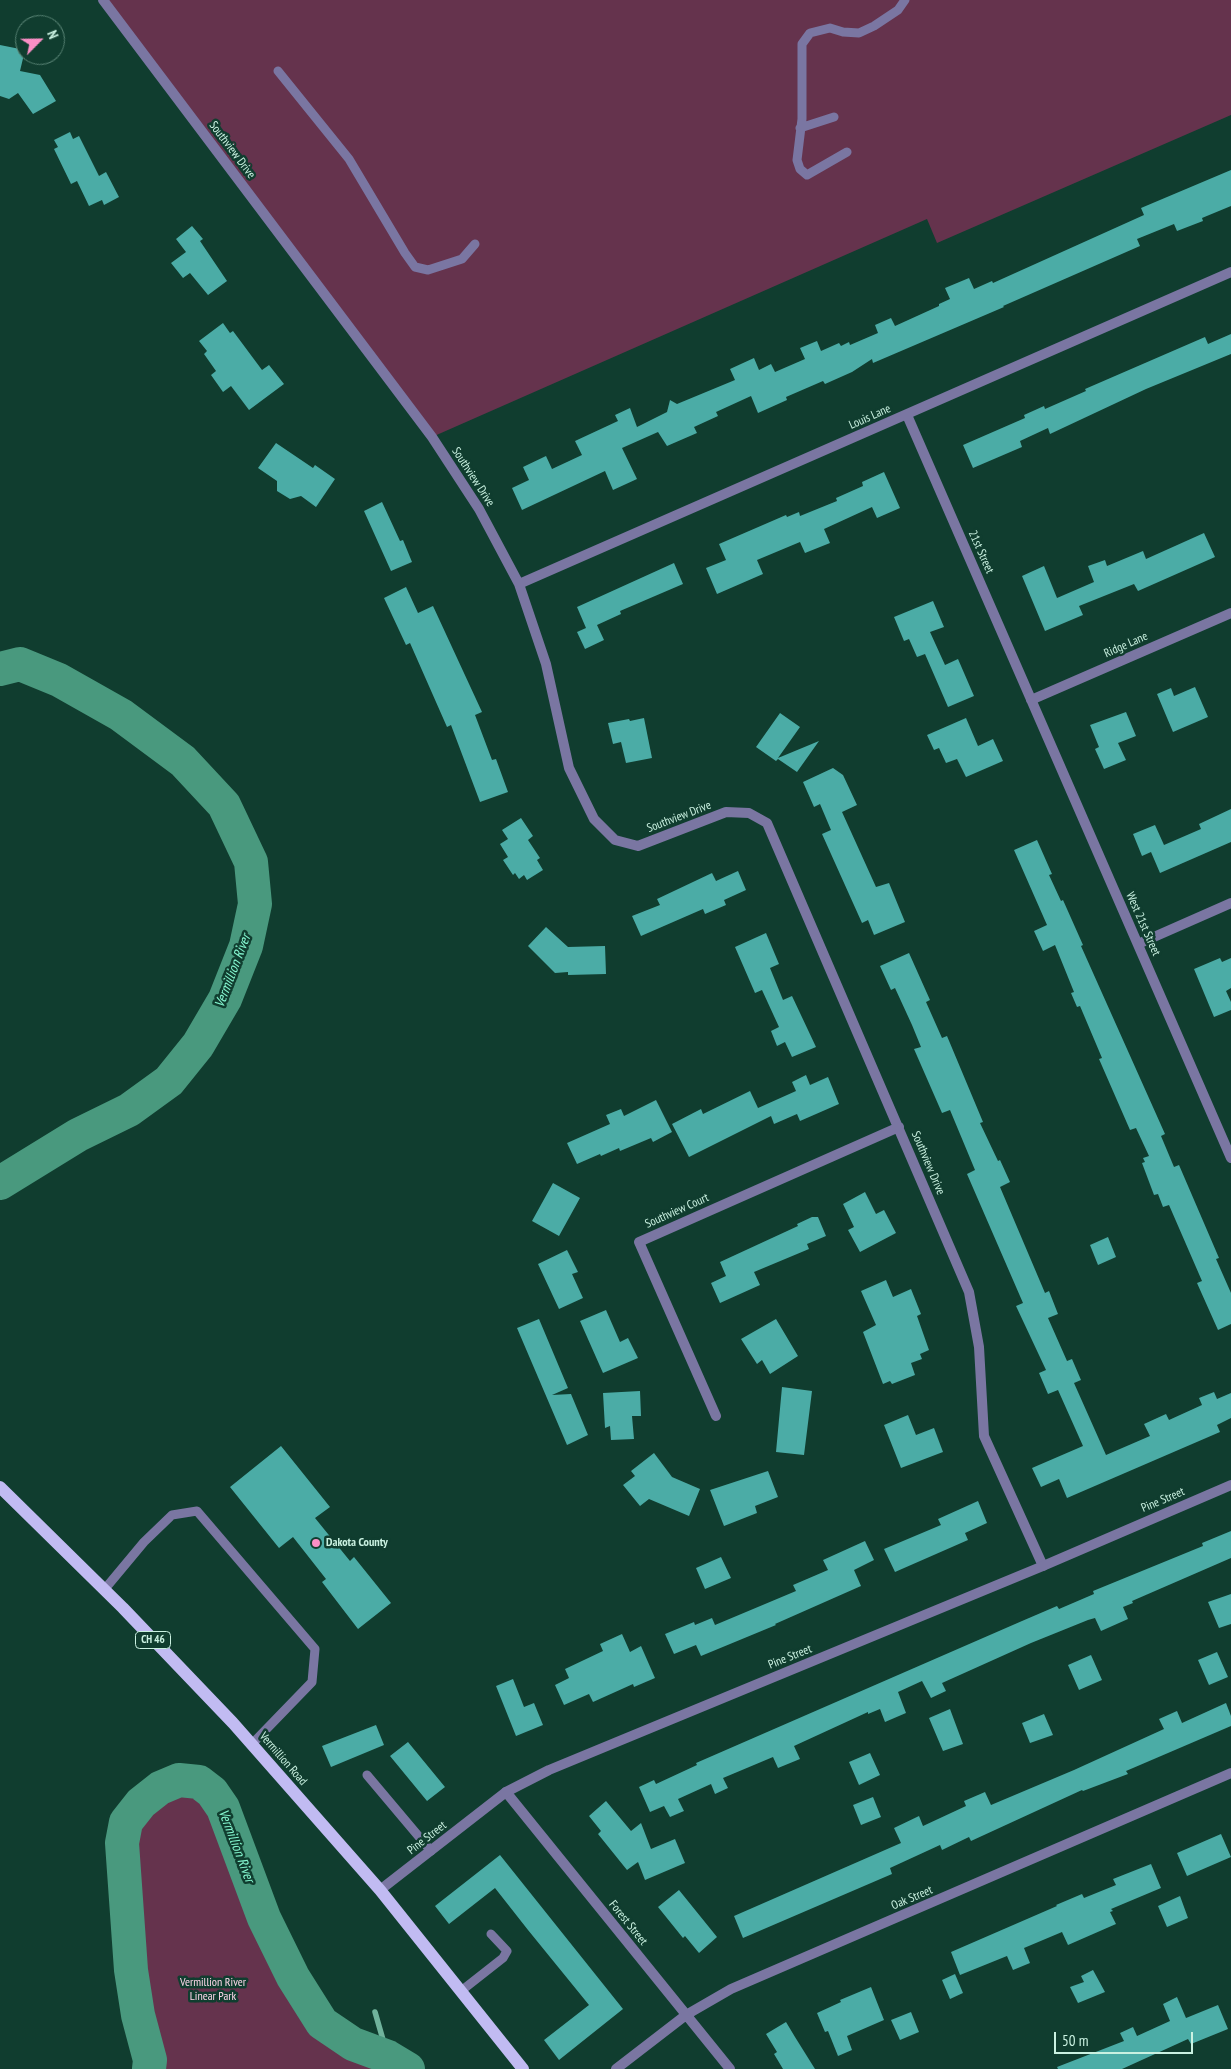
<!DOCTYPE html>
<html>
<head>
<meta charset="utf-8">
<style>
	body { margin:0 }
	#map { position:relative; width:1231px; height:2069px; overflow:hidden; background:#103d2f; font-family:"PT Sans Narrow",sans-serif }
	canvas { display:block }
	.north { position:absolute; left:15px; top:15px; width:50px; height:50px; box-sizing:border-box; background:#103d2f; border:1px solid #5a8576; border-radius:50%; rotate:67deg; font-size:14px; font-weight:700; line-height:20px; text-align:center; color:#caf1e1 }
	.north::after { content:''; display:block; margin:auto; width:18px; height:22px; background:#fa8fc6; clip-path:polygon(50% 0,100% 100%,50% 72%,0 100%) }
	.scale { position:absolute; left:1054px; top:2032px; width:139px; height:22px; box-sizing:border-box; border:2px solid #caf1e1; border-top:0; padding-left:6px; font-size:15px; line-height:18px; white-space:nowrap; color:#caf1e1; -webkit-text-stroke:4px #103d2f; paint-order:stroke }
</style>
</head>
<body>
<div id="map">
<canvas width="1231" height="2069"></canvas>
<div class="north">N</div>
<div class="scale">50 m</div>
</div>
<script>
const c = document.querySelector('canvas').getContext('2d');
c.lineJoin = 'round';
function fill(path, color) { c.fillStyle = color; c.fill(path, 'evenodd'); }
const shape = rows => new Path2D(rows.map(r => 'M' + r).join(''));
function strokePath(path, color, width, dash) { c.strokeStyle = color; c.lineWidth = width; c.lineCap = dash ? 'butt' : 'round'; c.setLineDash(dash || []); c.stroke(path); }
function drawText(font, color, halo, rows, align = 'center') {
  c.font = font + ' "PT Sans Narrow",sans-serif'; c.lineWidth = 5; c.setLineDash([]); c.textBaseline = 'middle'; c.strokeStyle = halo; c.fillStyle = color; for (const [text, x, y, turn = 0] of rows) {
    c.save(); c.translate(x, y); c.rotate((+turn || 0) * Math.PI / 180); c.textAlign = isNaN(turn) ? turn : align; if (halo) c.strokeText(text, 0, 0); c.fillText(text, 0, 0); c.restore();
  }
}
fill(shape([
	[103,0,1231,0,1231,115,937,243,927,219,432,437],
	[179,1780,199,1782,212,1792,223,1808,264,1918,293,1977,322,2023,353,2044,388,2057,408,2069,149,2069,150,2060,138,2015,131,1970,122,1843,126,1822,141,1803,160,1788]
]), '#65334d');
strokePath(shape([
	[375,2012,388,2057]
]), '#70b39c', 5.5);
strokePath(shape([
	[0,669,20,664,59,680,121,715,183,761,224,805,251,862,255,904,246,946,225,999,198,1045,169,1081,129,1110,78,1135,0,1183],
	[149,2069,150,2060,138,2015,131,1970,122,1843,126,1822,141,1803,160,1788,179,1780,199,1782,212,1792,223,1808,264,1918,293,1977,322,2023,353,2044,388,2057,408,2069]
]), '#49997e', 34);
fill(shape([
	[0,45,25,50,20,71,40,75,56,101,33,114,18,93,9,99,0,96],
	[70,132,73,139,79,136,99,176,106,172,119,197,104,205,102,200,89,206,77,181,71,184,54,149,58,147,54,140],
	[1231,170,1231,206,1202,218,1203,221,1177,231,1174,224,1137,239,1140,246,1003,306,1004,307,873,363,872,359,852,372,825,384,823,381,786,397,787,400,758,413,751,396,716,412,718,416,694,427,697,433,667,446,658,432,622,448,637,479,613,490,605,471,522,510,512,488,529,480,523,467,546,456,552,469,582,455,575,441,618,421,615,415,630,408,637,427,667,412,670,400,677,404,735,380,730,369,754,358,759,370,771,364,775,372,805,359,800,348,817,341,821,351,839,343,841,346,849,342,850,345,878,333,875,325,891,318,895,326,939,306,939,304,950,299,945,288,969,278,974,289,992,281,993,283,1144,215,1141,208],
	[192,226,203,239,200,241,227,281,208,295,190,273,183,278,171,263,186,252,176,239],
	[223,323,230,333,233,331,262,370,269,365,284,384,249,410,231,386,223,392,211,375,216,371,204,354,207,351,199,341],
	[1231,334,1231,354,1146,389,1050,434,1048,428,1020,441,1022,447,973,468,963,445,1025,418,1024,415,1044,406,1045,409,1086,391,1085,389,1205,337,1208,344],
	[276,443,313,468,315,465,335,479,316,507,301,496,290,499,277,491,277,481,258,468],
	[884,472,900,508,877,518,872,507,824,529,830,543,805,553,800,542,757,560,763,574,717,594,706,568,726,560,719,544,786,515,787,517,799,512,800,516,837,501,836,498,863,486,862,482],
	[382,502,400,541,403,540,412,562,391,571,364,511],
	[1204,533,1215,557,1138,591,1134,584,1079,606,1083,615,1045,631,1022,576,1044,566,1057,598,1094,582,1088,566,1105,560,1107,566,1143,551,1146,559],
	[674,563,683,584,620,611,621,614,597,625,604,640,585,649,577,632,586,628,577,607],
	[406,587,418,613,433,606,482,712,475,715,492,760,496,759,508,792,480,802,451,725,447,727,410,643,406,645,384,598],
	[933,601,944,627,930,632,945,665,958,659,974,696,948,707,925,654,917,657,909,639,904,641,894,617],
	[1195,687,1208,717,1173,732,1157,694,1171,688,1174,696],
	[1126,712,1136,736,1118,743,1126,760,1104,769,1095,749,1099,747,1090,725],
	[780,713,800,727,778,758,819,741,797,772,778,759,776,761,756,747],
	[644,718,652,758,626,763,621,742,613,744,608,723,629,719,630,721],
	[966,718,978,746,993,739,1003,761,966,777,957,759,946,763,939,748,934,750,927,735],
	[833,768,843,775,857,805,842,812,876,887,889,883,905,922,874,935,868,920,862,923,822,834,831,830,820,804,814,807,803,782],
	[1231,809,1231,842,1160,873,1151,852,1142,856,1133,834,1155,825,1164,845,1201,829,1199,824],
	[521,818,533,836,528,840,540,858,537,860,543,870,527,880,524,875,519,879,515,873,513,875,503,860,508,857,500,844,508,839,502,830],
	[1037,840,1052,874,1049,875,1061,901,1063,900,1083,945,1081,946,1165,1134,1161,1136,1174,1167,1179,1165,1219,1258,1216,1259,1231,1293,1231,1324,1218,1330,1197,1283,1202,1281,1169,1205,1163,1207,1158,1194,1154,1195,1142,1163,1145,1162,1143,1158,1149,1156,1136,1128,1130,1130,1099,1059,1102,1058,1080,1006,1077,1007,1071,993,1074,992,1055,945,1043,951,1034,931,1047,925,1014,850],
	[738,871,746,890,724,900,726,905,705,914,703,909,641,936,632,916,660,905,657,899,712,873,716,881],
	[546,927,568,947,605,946,606,974,568,975,568,972,555,973,528,946],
	[766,933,779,964,770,968,783,1000,792,996,816,1047,792,1057,785,1042,777,1046,771,1031,779,1027,762,990,755,993,735,947],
	[909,953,930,1000,926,1002,942,1038,947,1036,983,1122,980,1123,998,1161,1000,1160,1010,1182,1000,1187,1045,1293,1049,1291,1058,1314,1048,1318,1067,1361,1072,1359,1081,1380,1074,1383,1106,1455,1150,1436,1144,1424,1166,1414,1169,1420,1202,1405,1199,1398,1214,1392,1217,1399,1231,1393,1231,1418,1217,1425,1220,1432,1067,1498,1059,1479,1041,1487,1032,1468,1083,1446,1058,1390,1048,1394,1039,1373,1046,1370,1016,1306,1023,1303,967,1174,975,1170,950,1110,942,1113,914,1049,921,1047,912,1025,895,988,891,990,880,966],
	[1220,958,1222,962,1231,958,1231,988,1226,991,1231,1002,1231,1010,1214,1017,1194,969],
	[806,1075,810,1085,828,1077,839,1104,800,1121,797,1114,774,1124,771,1116,689,1157,672,1124,701,1109,703,1114,750,1091,758,1108,796,1091,792,1082],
	[656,1100,672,1132,653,1142,651,1138,620,1151,619,1148,601,1156,600,1154,577,1164,567,1143,610,1124,606,1115,621,1109,624,1116],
	[553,1183,580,1198,559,1236,532,1221],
	[865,1192,876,1214,884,1210,896,1233,860,1252,848,1230,854,1227,843,1204],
	[812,1217,818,1217,826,1236,807,1244,809,1249,754,1272,760,1285,720,1303,711,1283,726,1276,720,1262,798,1226,797,1224],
	[1108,1237,1116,1257,1098,1265,1090,1245],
	[567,1250,578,1272,572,1274,583,1298,559,1309,538,1264],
	[886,1280,893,1297,911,1289,921,1314,917,1316,929,1350,920,1354,922,1359,911,1363,915,1375,892,1384,890,1381,883,1384,863,1332,876,1325,861,1291],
	[606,1310,620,1342,628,1338,638,1358,603,1373,580,1321],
	[539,1319,568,1388,552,1395,571,1394,588,1435,567,1445,517,1328],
	[776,1319,798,1356,770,1374,762,1360,757,1364,741,1339],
	[782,1387,812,1391,804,1455,776,1452],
	[640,1391,641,1416,632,1416,634,1439,611,1440,610,1426,605,1428,603,1393],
	[908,1415,916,1435,934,1428,943,1452,901,1468,884,1425],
	[281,1446,330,1507,315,1518,350,1561,354,1557,391,1603,358,1629,322,1582,326,1579,293,1537,279,1548,230,1487],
	[654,1453,672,1477,700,1489,689,1516,649,1499,640,1506,623,1485,635,1476,631,1471],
	[768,1471,778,1497,755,1506,757,1513,724,1526,710,1490],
	[978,1501,987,1523,965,1533,968,1540,895,1572,884,1549,941,1525,938,1519],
	[1231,1531,1231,1558,1132,1601,1133,1603,1123,1607,1128,1619,1101,1631,1095,1618,1088,1620,1031,1643,942,1683,946,1691,931,1698,922,1681,898,1692,906,1713,885,1722,880,1709,868,1714,868,1712,794,1746,800,1759,778,1768,773,1757,723,1778,728,1788,715,1794,711,1784,678,1799,684,1811,670,1817,664,1806,650,1812,639,1787,654,1780,656,1784,697,1765,696,1763,1022,1621,1057,1606,1059,1609,1094,1594,1093,1591,1203,1546,1202,1543],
	[865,1541,874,1560,854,1570,861,1586,775,1624,776,1625,701,1656,696,1645,674,1654,665,1634,694,1622,695,1625,712,1618,715,1625,796,1591,793,1585,828,1570,823,1560],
	[721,1557,731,1578,705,1589,696,1568],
	[1231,1594,1231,1624,1219,1628,1208,1602],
	[622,1634,630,1652,641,1646,655,1678,634,1687,633,1684,593,1702,589,1694,564,1705,555,1685,569,1678,565,1669,603,1651,600,1644],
	[1217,1652,1228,1677,1209,1685,1198,1660],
	[1091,1655,1102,1680,1079,1690,1068,1665],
	[513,1679,524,1707,534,1703,543,1725,516,1736,496,1686],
	[1226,1703,1231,1716,1231,1726,1126,1771,1128,1774,1083,1791,1082,1790,971,1841,969,1837,942,1850,940,1845,890,1868,892,1874,743,1938,734,1916,901,1843,894,1828,919,1816,923,1826,966,1806,964,1801,985,1792,991,1805,1074,1770,1164,1729,1159,1719,1177,1711,1182,1723],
	[950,1709,963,1744,943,1751,929,1718],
	[1044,1714,1053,1735,1030,1743,1022,1723],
	[376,1725,384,1745,331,1767,322,1746],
	[408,1742,445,1787,427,1801,390,1756],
	[870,1753,880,1775,859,1785,849,1762],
	[873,1797,881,1817,861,1825,853,1805],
	[606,1801,631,1831,641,1823,651,1849,675,1839,685,1863,645,1880,638,1862,627,1870,598,1834,601,1831,589,1816],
	[1221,1834,1231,1857,1187,1876,1177,1853],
	[500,1855,623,2009,559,2060,544,2040,589,2005,528,1930,495,1888,449,1924,435,1906],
	[1151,1864,1161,1888,1111,1909,1113,1911,1110,1912,1116,1924,1068,1945,1062,1932,1024,1948,1030,1963,1013,1970,1007,1956,960,1975,951,1952,1057,1906,1056,1905,1082,1894,1084,1898,1116,1885,1113,1879],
	[679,1890,717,1937,699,1953,685,1936,683,1938,658,1907],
	[1180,1896,1188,1918,1167,1927,1158,1906],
	[1093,1970,1105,1992,1078,2003,1070,1987,1084,1982,1081,1976],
	[955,1974,963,1993,950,1999,942,1980],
	[871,1987,884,2020,847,2036,852,2050,838,2056,828,2031,825,2032,817,2013,841,2002,840,2000],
	[1177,1997,1186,2018,1218,2005,1228,2029,1191,2044,1188,2039,1122,2069,1058,2069,1057,2067,1124,2041,1120,2033,1133,2027,1137,2036,1170,2021,1163,2004],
	[911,2012,919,2032,900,2040,891,2020],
	[786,2022,795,2037,815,2069,783,2069,774,2054,777,2052,766,2034]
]), '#4baca6');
strokePath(shape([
	[278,71,349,159,405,253,415,267,428,270,462,259,475,244],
	[800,128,834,117],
	[847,152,807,175,800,169,797,160,802,119,802,44,810,33,830,28,843,32,859,33,874,26,898,10,905,0],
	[104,1590,144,1542,172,1515,197,1511,315,1649,312,1682,252,1744],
	[367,1775,431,1851],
	[461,1991,503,1958,507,1951,491,1934]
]), '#7a76a2', 9);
strokePath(shape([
	[103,0,432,437,479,509,519,584,546,664,569,768,594,819,615,840,638,846,726,812,749,813,767,823,969,1292,979,1347,984,1436,1043,1566],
	[907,415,1231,1158],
	[519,584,1231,272],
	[1031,700,1231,613],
	[1138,944,1231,903],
	[716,1416,639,1242,899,1127],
	[506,1792,730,2069],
	[616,2069,686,2015,731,1989,1231,1773]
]), '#7a76a2', 10);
strokePath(shape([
	[380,1890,506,1792,549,1770,1043,1566,1231,1485]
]), '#7a76a2', 10);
strokePath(shape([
	[0,1487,123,1608,233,1723,380,1890,523,2069]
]), '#c1bbf2', 12);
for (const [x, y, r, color] of [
	[316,1543,5,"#fa8fc6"]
]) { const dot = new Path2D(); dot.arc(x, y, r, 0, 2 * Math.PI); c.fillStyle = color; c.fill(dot); strokePath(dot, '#103d2f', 2); }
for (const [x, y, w] of [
	[153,1640,35]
]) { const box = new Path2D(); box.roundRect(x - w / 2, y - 8.5, w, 17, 4); c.fillStyle = '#103d2f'; c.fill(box); strokePath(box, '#caf1e1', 1); }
drawText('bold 11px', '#caf1e1', null, [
	["CH 46",153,1640]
]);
drawText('12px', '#caf1e1', '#103d2f', [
	["Southview Drive",232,150,53],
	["Louis Lane",870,417,-24],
	["Southview Drive",473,477,57],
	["21st Street",981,552,66],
	["Ridge Lane",1126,645,-24],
	["Southview Drive",679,817,-21],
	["West 21st Street",1143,924,66],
	["Southview Drive",928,1163,67],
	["Southview Court",677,1211,-24],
	["Pine Street",1163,1500,-23],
	["Pine Street",790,1657,-22],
	["Vermillion Road",283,1759,49],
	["Pine Street",427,1838,-38],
	["Oak Street",912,1898,-23],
	["Forest Street",628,1923,51]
]);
drawText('bold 12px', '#caf1e1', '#103d2f', [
	["Dakota County",326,1543]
], 'left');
drawText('12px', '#fdd7e9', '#103d2f', [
	["Vermillion River",213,1983],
	["Linear Park",213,1997]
]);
drawText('italic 14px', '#85f7d0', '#103d2f', [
	["Vermillion River",233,971,-69],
	["Vermillion River",236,1846,69]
]);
</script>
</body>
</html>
